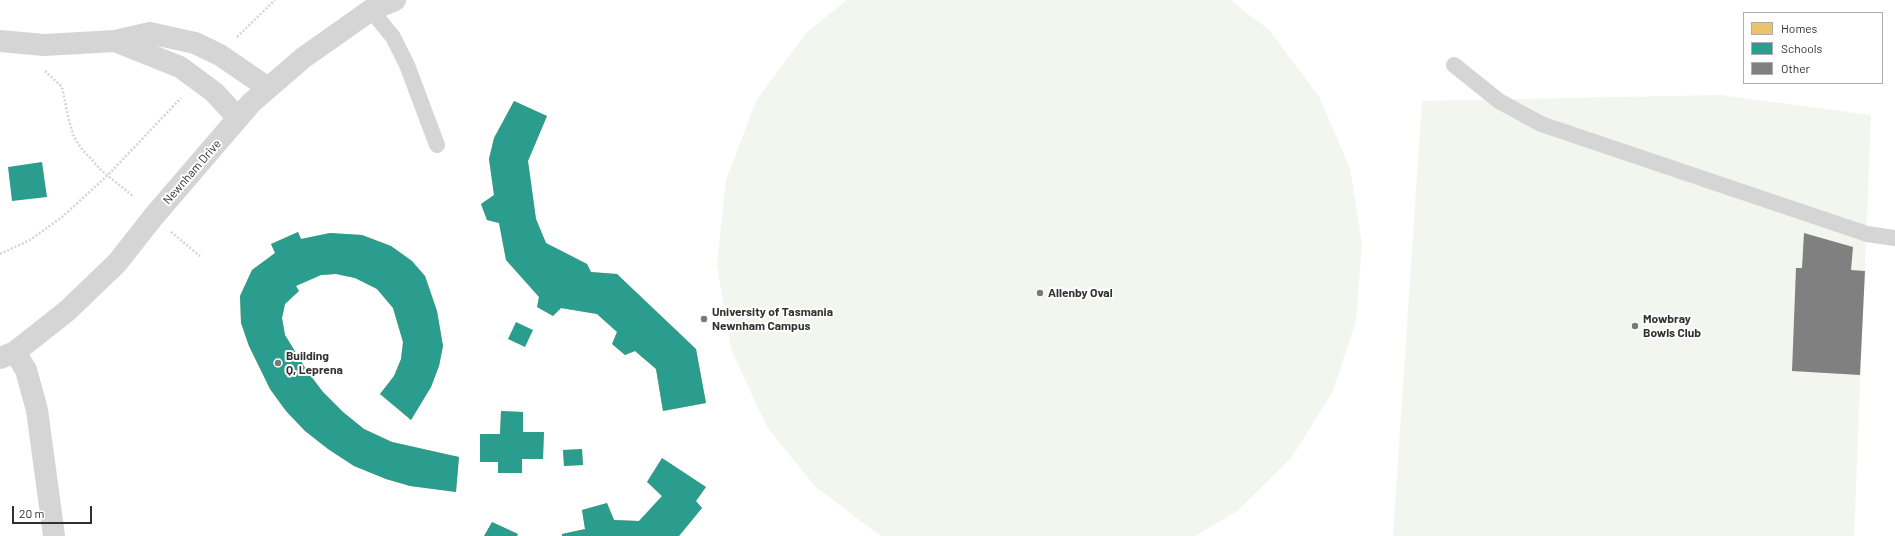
<!DOCTYPE html>
<html>
<head>
<meta charset="utf-8">
<style>
	body { margin:0 }
	#map { position:relative; width:1895px; height:536px; overflow:hidden; background:#fff; font-family:Barlow,sans-serif }
	canvas { display:block }
	.legend { position:absolute; left:1743px; top:12px; width:140px; height:72px; box-sizing:border-box; background:#fff; border:1px solid #adadad; margin:0; padding:5px 7px; list-style:none; font-size:12px; color:#313131 }
	.legend li { display:flex; align-items:center; gap:8px; height:20px }
	.legend b { width:20px; border:1px solid #adadad }
	.scale { position:absolute; left:12px; top:506px; width:80px; height:18px; box-sizing:border-box; border:2px solid #313131; border-top:0; padding-left:5px; font-size:12px; line-height:14px; white-space:nowrap; color:#313131; -webkit-text-stroke:3px #fff; paint-order:stroke }
</style>
</head>
<body>
<div id="map">
<canvas width="1895" height="536"></canvas>
<ul class="legend">
<li><b style="height:11px;background:#e9c46a"></b>Homes</li>
<li><b style="height:11px;background:#2a9d8f"></b>Schools</li>
<li><b style="height:11px;background:#808080"></b>Other</li>
</ul>
<div class="scale">20 m</div>
</div>
<script>
const c = document.querySelector('canvas').getContext('2d');
c.lineJoin = 'round';
function fill(path, color) { c.fillStyle = color; c.fill(path, 'evenodd'); }
const shape = rows => new Path2D(rows.map(r => 'M' + r).join(''));
function strokePath(path, color, width, dash) { c.strokeStyle = color; c.lineWidth = width; c.lineCap = dash ? 'butt' : 'round'; c.setLineDash(dash || []); c.stroke(path); }
function drawText(font, color, halo, rows, align = 'center') {
  c.font = font + ' Barlow,sans-serif'; c.lineWidth = 4; c.setLineDash([]); c.textBaseline = 'middle'; c.strokeStyle = halo; c.fillStyle = color; for (const [text, x, y, turn = 0] of rows) {
    c.save(); c.translate(x, y); c.rotate((+turn || 0) * Math.PI / 180); c.textAlign = isNaN(turn) ? turn : align; if (halo) c.strokeText(text, 0, 0); c.fillText(text, 0, 0); c.restore();
  }
}
fill(shape([
	[847,0,1230,0,1269,30,1320,98,1350,169,1362,244,1356,321,1332,393,1291,458,1237,511,1195,536,883,536,876,533,815,486,767,427,731,349,717,265,726,180,756,101,807,32],
	[1720,95,1871,115,1854,536,1393,536,1422,101]
]), '#f2f6ee');
fill(shape([
	[514,101,547,116,528,161,536,219,546,243,587,264,591,272,617,274,696,349,706,403,663,411,656,369,635,351,625,355,612,344,617,332,597,314,561,308,553,316,537,307,539,297,506,260,499,223,487,220,481,204,494,195,489,159,494,138],
	[298,232,301,239,330,233,362,235,391,246,412,261,425,276,437,311,443,346,439,366,431,387,411,420,380,394,394,376,401,359,403,342,393,308,377,289,355,278,336,274,321,275,296,286,299,291,285,304,282,318,285,335,307,371,323,392,343,412,364,429,392,442,459,457,456,492,410,486,386,479,354,466,328,449,305,431,286,411,270,389,249,346,241,323,240,296,252,270,275,253,271,244],
	[501,411,523,412,523,432,544,432,543,459,522,459,522,473,498,473,498,462,480,462,480,434,500,434],
	[582,449,583,465,564,466,563,450],
	[662,458,706,487,696,501,702,508,679,536,562,536,562,534,585,529,582,510,607,503,614,520,639,521,662,496,647,482],
	[492,522,518,534,517,536,484,536]
]), '#e9c46a');
fill(shape([
	[514,101,547,116,528,161,536,219,546,243,587,264,591,272,617,274,696,349,706,403,663,411,656,369,635,351,625,355,612,344,617,332,597,314,561,308,553,316,537,307,539,297,506,260,499,223,487,220,481,204,494,195,489,159,494,138],
	[42,162,47,197,12,201,8,167],
	[298,232,301,239,330,233,362,235,391,246,412,261,425,276,437,311,443,346,439,366,431,387,411,420,380,394,394,376,401,359,403,342,393,308,377,289,355,278,336,274,321,275,296,286,299,291,285,304,282,318,285,335,307,371,323,392,343,412,364,429,392,442,459,457,456,492,410,486,386,479,354,466,328,449,305,431,286,411,270,389,249,346,241,323,240,296,252,270,275,253,271,244],
	[516,322,533,330,525,347,508,339],
	[501,411,523,412,523,432,544,432,543,459,522,459,522,473,498,473,498,462,480,462,480,434,500,434],
	[582,449,583,465,564,466,563,450],
	[662,458,706,487,696,501,702,508,679,536,562,536,562,534,585,529,582,510,607,503,614,520,639,521,662,496,647,482],
	[492,522,518,534,517,536,484,536]
]), '#2a9d8f');
fill(shape([
	[1804,233,1853,247,1851,270,1865,271,1860,375,1792,371,1796,268,1802,268]
]), '#808080');
strokePath(shape([
	[237,37,275,0],
	[45,71,62,87,69,121,74,137,81,148,102,171,134,197],
	[171,232,200,256],
	[0,254,30,240,62,217,108,175,181,98]
]), '#d5d5d5', 2.5, [2, 2]);
strokePath(shape([
	[371,10,393,37,407,65,437,145],
	[1454,65,1499,101,1541,124,1867,234,1895,238]
]), '#d5d5d5', 16);
strokePath(shape([
	[0,41,44,45,115,41,150,33,195,43,220,55,268,88],
	[115,41,180,67,214,92,238,118],
	[15,352,26,370,37,410,54,536],
	[0,358,15,352,67,311,117,263,154,216,251,103,303,58,371,10,395,0]
]), '#d5d5d5', 22);
for (const [x, y, r, color] of [
	[1040,293,4,"#797979"],
	[704,319,4,"#797979"],
	[1635,326,4,"#797979"],
	[278,363,4,"#797979"]
]) { const dot = new Path2D(); dot.arc(x, y, r, 0, 2 * Math.PI); c.fillStyle = color; c.fill(dot); strokePath(dot, '#fff', 1.5); }
drawText('12px', '#313131', '#fff', [
	["Newnham Drive",192,172,-49]
]);
drawText('bold 12px', '#313131', '#fff', [
	["Allenby Oval",1048,293],
	["University of Tasmania",712,312],
	["Newnham Campus",712,326],
	["Mowbray",1643,319],
	["Bowls Club",1643,333],
	["Building",286,356],
	["Q, Leprena",286,370]
], 'left');
</script>
</body>
</html>
